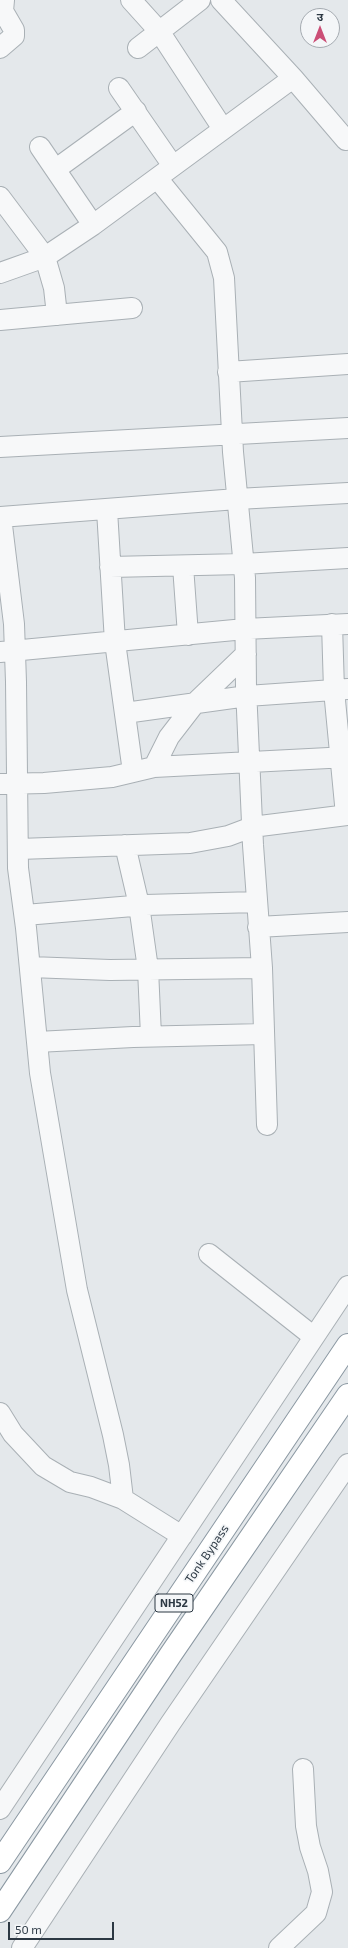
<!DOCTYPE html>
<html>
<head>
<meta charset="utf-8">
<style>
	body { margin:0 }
	#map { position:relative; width:348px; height:1948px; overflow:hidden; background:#e4e8eb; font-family:"Exo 2","Noto Sans Devanagari",sans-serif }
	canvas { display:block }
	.north { position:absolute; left:300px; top:8px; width:40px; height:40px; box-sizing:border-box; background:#f4f6f8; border:1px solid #a4aab0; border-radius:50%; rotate:0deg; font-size:11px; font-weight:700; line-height:16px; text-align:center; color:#2c3843 }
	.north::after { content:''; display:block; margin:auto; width:14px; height:18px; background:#cb4e76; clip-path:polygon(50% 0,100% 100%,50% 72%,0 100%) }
	.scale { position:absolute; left:8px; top:1922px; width:106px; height:18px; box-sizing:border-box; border:2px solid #2c3843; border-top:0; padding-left:5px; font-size:12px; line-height:14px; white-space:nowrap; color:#2c3843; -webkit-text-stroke:3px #f4f6f8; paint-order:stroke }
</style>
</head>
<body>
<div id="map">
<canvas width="348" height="1948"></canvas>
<div class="north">उ</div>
<div class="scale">50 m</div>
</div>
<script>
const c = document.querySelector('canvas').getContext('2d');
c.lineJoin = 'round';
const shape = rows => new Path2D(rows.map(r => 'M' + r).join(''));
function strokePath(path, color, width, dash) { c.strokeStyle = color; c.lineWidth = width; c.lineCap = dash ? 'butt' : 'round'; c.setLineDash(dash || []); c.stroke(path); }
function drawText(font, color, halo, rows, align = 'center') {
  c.font = font + ' "Exo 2",sans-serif'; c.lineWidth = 3.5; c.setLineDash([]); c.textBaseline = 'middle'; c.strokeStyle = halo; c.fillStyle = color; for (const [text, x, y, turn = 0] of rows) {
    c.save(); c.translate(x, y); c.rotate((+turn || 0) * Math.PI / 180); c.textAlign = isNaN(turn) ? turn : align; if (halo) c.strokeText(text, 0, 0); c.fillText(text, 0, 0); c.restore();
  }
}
const minor = shape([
	[131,0,159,31,223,129],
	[221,0,293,78,346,140],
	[0,48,14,36,14,30,3,11,4,0],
	[138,48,200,0],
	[119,88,173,166],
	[40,147,93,225],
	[56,169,136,111],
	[157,178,217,252,224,278,233,452,245,578,246,688,253,845,262,968,267,1125],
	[0,197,45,257,93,225,293,78],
	[0,273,45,257,54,288,57,315],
	[0,320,132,308],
	[228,372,348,364],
	[0,447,348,428],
	[107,510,115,642,133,772],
	[0,517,237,499,348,493],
	[1,517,14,624,16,682,18,868,26,928,40,1073,77,1290,113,1435,119,1465,123,1499],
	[183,566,188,635],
	[110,567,243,564,348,558],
	[332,624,334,690,346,815],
	[0,652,245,629,348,624],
	[125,713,247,696,348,689],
	[154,767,169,737,196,702,246,654],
	[0,784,44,783,112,777,154,767,348,757],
	[125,845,139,905,148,969,151,1036],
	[19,849,190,843,228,836,252,827,348,815],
	[25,915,145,905,257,902],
	[258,927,348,922],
	[30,967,110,970,262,968],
	[37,1042,133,1037,264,1034],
	[209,1254,314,1337],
	[0,1413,13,1434,43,1466,70,1482,91,1487,123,1499,182,1536],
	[0,1809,348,1286],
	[22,1948,170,1724,348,1464],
	[279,1948,316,1913,322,1892,318,1871,310,1847,306,1826,303,1769]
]);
const highway = shape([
	[0,1862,348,1345],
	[0,1911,171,1654,348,1395]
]);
strokePath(minor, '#a9b0b5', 22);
strokePath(highway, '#8b98a2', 24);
strokePath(minor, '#f7f8f9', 20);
strokePath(highway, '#fff', 22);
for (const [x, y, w] of [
	[174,1603,38]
]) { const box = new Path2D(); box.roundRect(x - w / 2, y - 9, w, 18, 3); c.fillStyle = '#f4f6f8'; c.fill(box); strokePath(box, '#2c3843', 1); }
drawText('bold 11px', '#2c3843', null, [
	["NH52",174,1603]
]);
drawText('12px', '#2c3843', '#f4f6f8', [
	["Tonk Bypass",207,1554,-56]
]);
</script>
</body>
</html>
